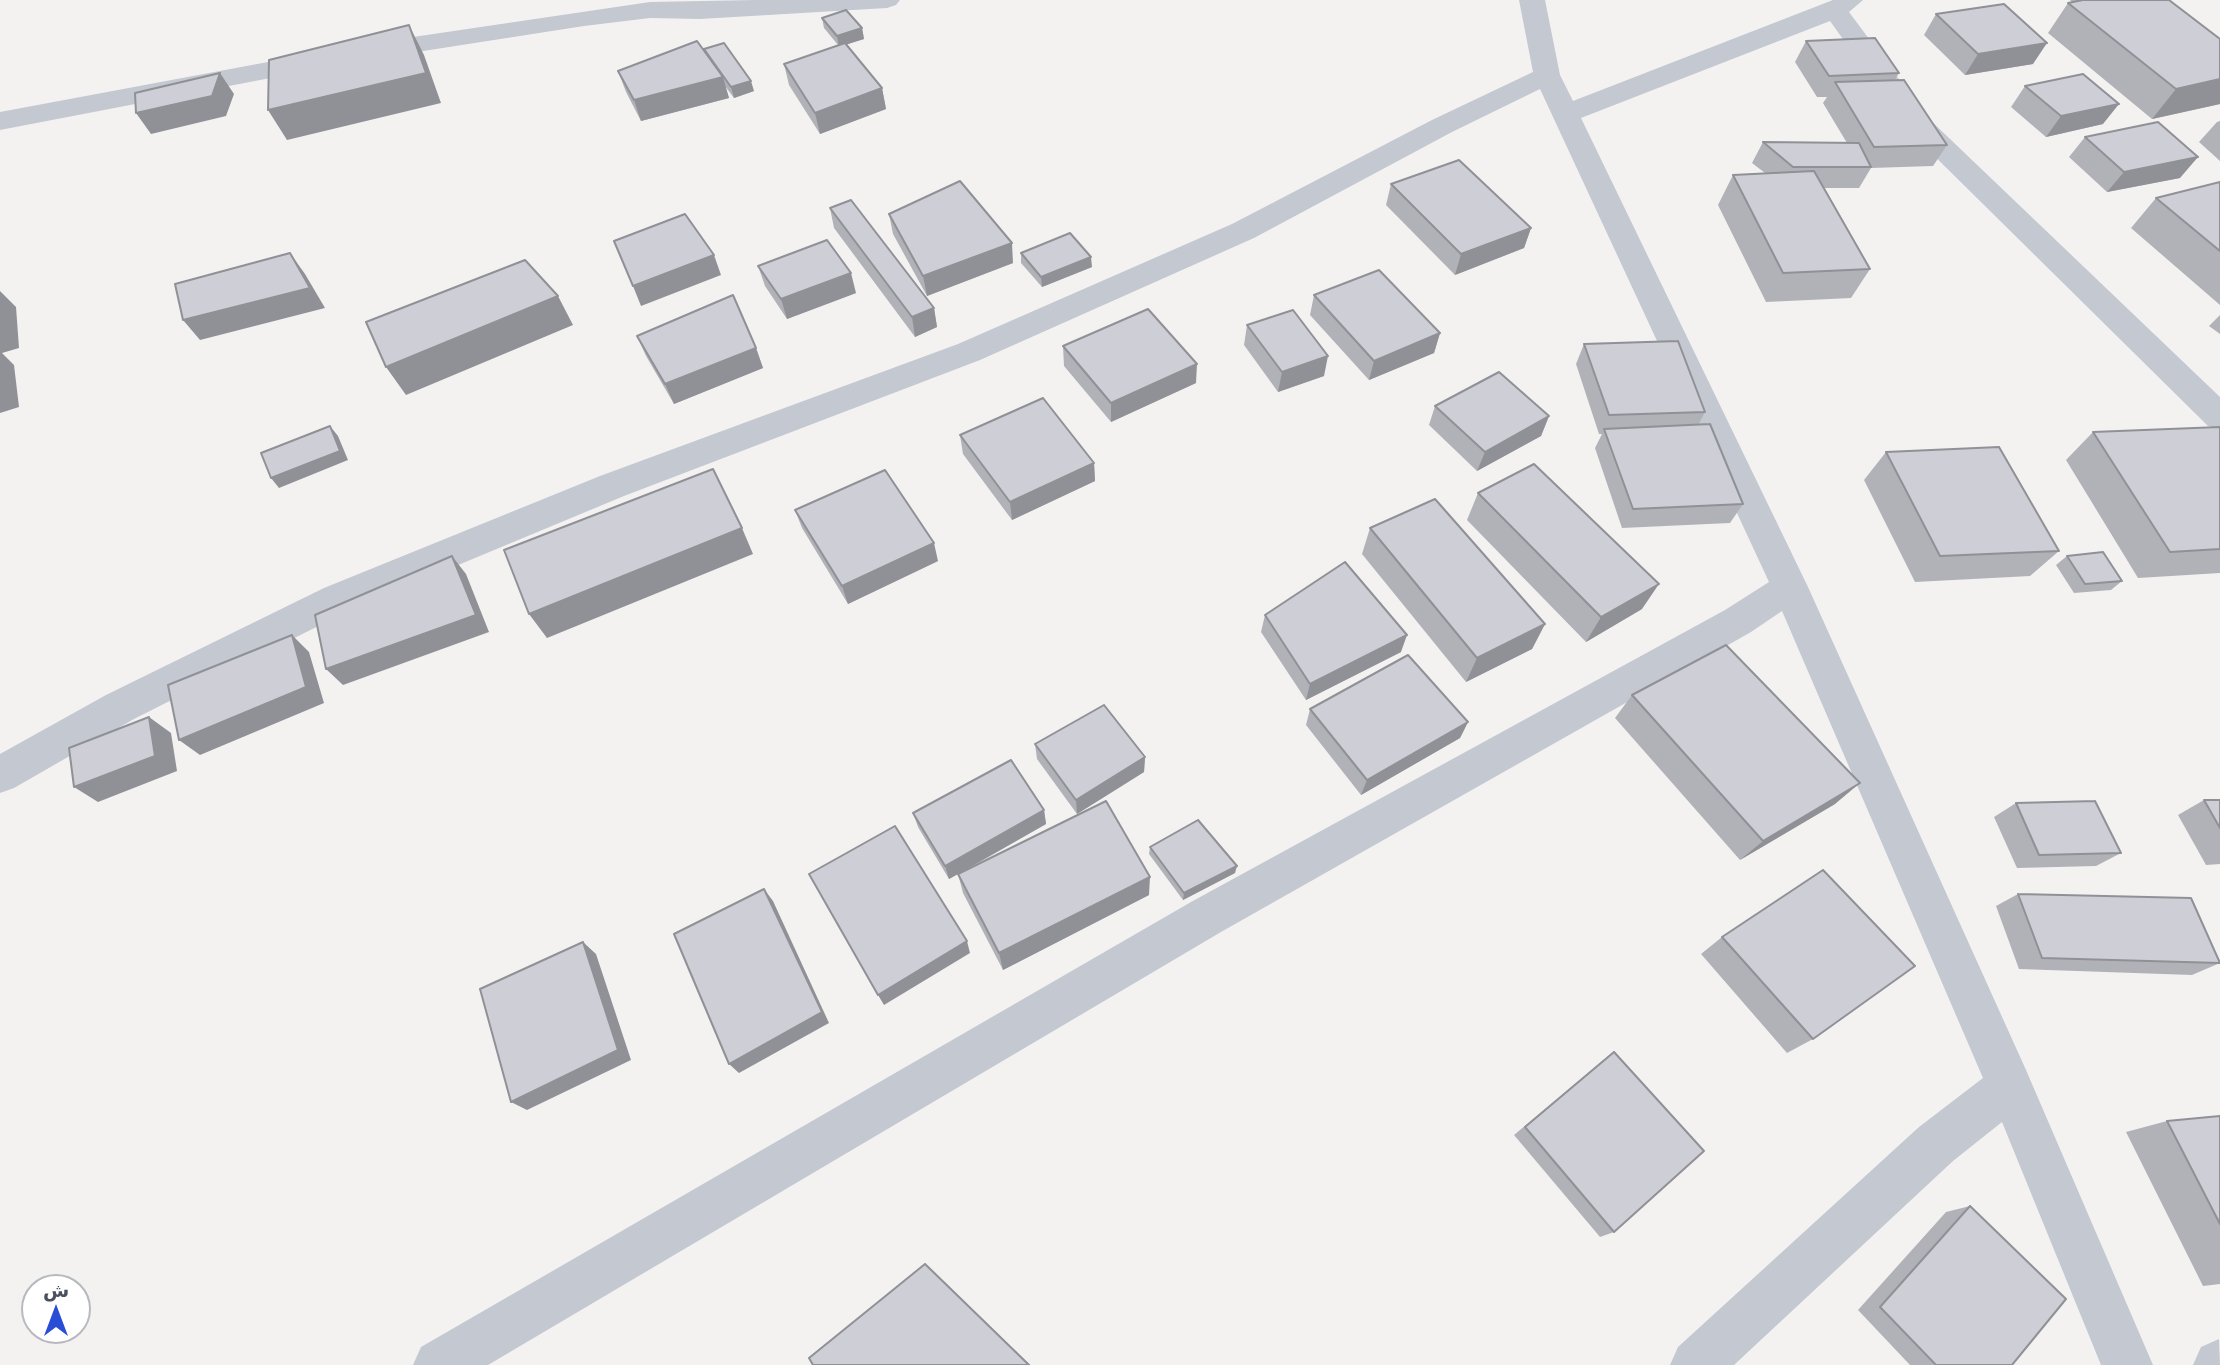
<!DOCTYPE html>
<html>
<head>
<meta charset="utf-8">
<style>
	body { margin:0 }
	#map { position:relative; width:2220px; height:1365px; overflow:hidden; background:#f3f2f1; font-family:"DejaVu Sans",Cairo,sans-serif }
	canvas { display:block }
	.north { position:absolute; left:21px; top:1274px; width:70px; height:70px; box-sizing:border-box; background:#fff; border:2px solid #b7b9be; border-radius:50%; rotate:0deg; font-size:19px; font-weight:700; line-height:28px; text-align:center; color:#4a505d }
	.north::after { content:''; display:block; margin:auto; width:24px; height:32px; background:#294ed5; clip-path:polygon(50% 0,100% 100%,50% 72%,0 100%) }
</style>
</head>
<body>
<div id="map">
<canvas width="2220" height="1365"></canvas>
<div class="north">ش</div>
</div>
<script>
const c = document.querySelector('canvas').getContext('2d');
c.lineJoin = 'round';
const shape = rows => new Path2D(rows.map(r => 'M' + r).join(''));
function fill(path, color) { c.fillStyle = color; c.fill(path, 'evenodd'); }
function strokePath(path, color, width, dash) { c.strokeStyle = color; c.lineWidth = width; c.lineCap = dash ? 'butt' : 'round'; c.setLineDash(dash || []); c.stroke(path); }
fill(shape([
	[756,0,900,0,896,5,887,8,700,19,650,18,584,26,359,61,0,130,0,112,359,45,650,2,756,0],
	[1519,0,1545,0,1560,75,1573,101,1833,0,1863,0,1849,12,1927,117,2220,397,2220,429,2208,426,1907,129,1830,21,1581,118,1808,587,2026,1070,2153,1365,2101,1365,2002,1122,1953,1161,1734,1365,1670,1365,1678,1347,1919,1127,1983,1078,1782,611,1751,632,1221,932,488,1365,413,1365,421,1347,1191,902,1725,610,1769,582,1540,89,1452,132,1254,238,980,360,624,496,350,610,134,719,14,788,0,793,0,754,106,695,324,588,600,476,958,344,1232,224,1432,120,1533,72,1519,0],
	[2219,1339,2220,1365,2193,1365,2201,1347,2219,1339]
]), '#c3c8d1');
fill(shape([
	[2070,0,2169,0,2220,39,2220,104,2152,119,2048,33,2068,3,2072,2],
	[1936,14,2033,64,1965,75,1924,35],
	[822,18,862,28,864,39,846,44,882,88,886,109,820,134,789,85,784,64,838,45,824,28],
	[1806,41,1899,73,1895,80,1947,145,1933,166,1871,168,1859,188,1824,188,1870,269,1851,298,1766,302,1718,205,1733,175,1765,173,1752,163,1763,142,1847,143,1823,103,1827,97,1817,97,1795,62],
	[704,51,754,91,734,98,725,86,729,98,641,121,626,92,618,71],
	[2025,86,2103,124,2046,137,2011,107],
	[2220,121,2220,161,2199,142,2217,122],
	[2085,137,2180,178,2107,192,2069,157],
	[2220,182,2220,305,2131,228,2156,198],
	[1391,184,1531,228,1524,248,1455,275,1386,205],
	[830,208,934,308,937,327,915,337,834,228],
	[889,214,1013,263,927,296,893,234],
	[1021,253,1092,267,1042,287,1021,263],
	[758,266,856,293,787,319,765,286],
	[1314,295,1440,333,1434,353,1369,380,1310,315],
	[2220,315,2220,334,2209,326],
	[1247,325,1324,376,1278,392,1244,345],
	[637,336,756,348,763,368,674,404,646,356],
	[1584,344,1705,412,1698,425,1743,504,1730,523,1622,528,1595,448,1602,434,1599,434,1576,364],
	[1063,346,1196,383,1111,422,1064,366],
	[1435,406,1549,416,1541,436,1477,471,1429,425],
	[2220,427,2220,573,2138,578,2066,460,2093,432],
	[960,435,1094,463,1095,481,1012,520,963,454],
	[1886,452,2059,551,2030,576,1915,582,1864,480],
	[1478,493,1642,609,1586,642,1467,520],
	[795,510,938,561,848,604,802,528],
	[1370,528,1545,624,1532,649,1466,682,1362,554],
	[2067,556,2122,581,2111,590,2074,593,2056,565],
	[1265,615,1401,652,1306,700,1261,632],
	[1632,695,1835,804,1740,860,1615,718],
	[1310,709,1468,722,1460,738,1361,795,1306,725],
	[1035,744,1145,757,1144,772,1077,814,1037,759],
	[2204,800,2220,800,2220,864,2206,865,2178,815],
	[2016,803,2121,853,2096,866,2017,868,1994,817],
	[1044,810,1046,824,959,874,1149,895,1003,970,963,893,958,874,949,879,918,827,913,813],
	[1150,847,1235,873,1183,900,1149,854],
	[2018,894,2220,963,2192,975,2019,969,1996,906],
	[1722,937,1813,1039,1787,1053,1701,954],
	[1614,1052,1614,1232,1600,1237,1514,1135,1601,1062],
	[2220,1116,2220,1284,2203,1286,2126,1132,2167,1121],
	[1970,1206,2012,1365,1910,1365,1858,1310,1946,1212]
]), '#b1b2b8');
fill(shape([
	[409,25,424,55,441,103,287,140,268,110],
	[862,28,864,39,839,47,837,36],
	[2047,43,2033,64,1965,75,1978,54],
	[220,73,234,94,226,116,151,134,136,113],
	[723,77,729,98,641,121,634,100],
	[2220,79,2220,104,2152,119,2176,89],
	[751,81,754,91,734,98,731,87],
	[882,88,886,109,820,134,815,113],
	[2119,104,2103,124,2046,137,2061,116],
	[2198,157,2180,178,2107,192,2124,172],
	[1531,228,1524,248,1455,275,1461,254],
	[1012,243,1013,263,927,296,923,276],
	[290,253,305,274,325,308,200,340,183,320],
	[714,255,721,275,641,306,633,286],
	[1091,257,1092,267,1042,287,1041,277],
	[851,273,856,293,787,319,781,299],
	[0,291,16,307,19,348,2,353,14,365,19,407,0,413],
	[558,296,573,325,406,395,386,367],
	[934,308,937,327,915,337,912,317],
	[1440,333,1434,353,1369,380,1374,361],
	[756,348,763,368,674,404,665,384],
	[1328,356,1324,376,1278,392,1282,372],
	[1197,364,1196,383,1111,422,1111,403],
	[1549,416,1541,436,1477,471,1485,452],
	[330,426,338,436,348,460,279,488,271,478],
	[1094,463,1095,481,1012,520,1010,502],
	[742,528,753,554,547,638,529,614],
	[934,543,938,561,848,604,842,586],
	[452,556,466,574,489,632,343,685,326,669],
	[1659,584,1642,609,1586,642,1601,617],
	[1545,624,1532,649,1466,682,1477,658],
	[292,635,309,652,324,703,200,755,179,740],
	[1407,635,1401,652,1306,700,1310,684],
	[149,717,171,733,177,771,98,802,74,787],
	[1468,722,1460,738,1361,795,1367,780],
	[1145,757,1144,772,1077,814,1076,800],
	[1860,783,1835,804,1740,860,1763,841],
	[1044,810,1046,824,949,879,945,866],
	[1237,866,1235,873,1183,900,1184,893],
	[1150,877,1149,895,1003,970,999,953],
	[764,889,773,901,829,1023,739,1073,729,1064],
	[967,941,970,953,884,1005,878,995],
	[583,942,596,954,631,1060,527,1110,511,1102],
	[925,1264,932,1270,1030,1365,1029,1365]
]), '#909196');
const building = shape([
	[2083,0,2169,0,2220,39,2220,79,2176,89,2068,3,2083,0],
	[2004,4,2047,43,1978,54,1936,14,2004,4],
	[846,10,862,28,837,36,822,18,846,10],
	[409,25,426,73,268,110,269,60,409,25],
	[1875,38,1899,73,1829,76,1806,41,1875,38],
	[697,41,723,77,634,100,618,71,697,41],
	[724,43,751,81,731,87,704,49,724,43],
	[845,43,882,88,815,113,784,64,845,43],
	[220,73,212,96,136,113,135,93,220,73],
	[2083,74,2119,104,2061,116,2025,86,2083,74],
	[1904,80,1947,145,1874,147,1835,82,1904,80],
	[2158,122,2198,157,2124,172,2085,137,2158,122],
	[1763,142,1859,143,1871,167,1793,167,1763,142],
	[1459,160,1531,228,1461,254,1391,184,1459,160],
	[1814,171,1870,269,1783,273,1733,175,1814,171],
	[960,181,1012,243,923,276,889,214,960,181],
	[2220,182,2220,251,2156,198,2220,182],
	[851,200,934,308,912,317,830,208,851,200],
	[685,214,714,255,633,286,614,241,685,214],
	[1070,233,1091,257,1041,277,1021,253,1070,233],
	[827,240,851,273,781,299,758,266,827,240],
	[290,253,310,288,183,320,175,284,290,253],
	[525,260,558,296,386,367,366,322,525,260],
	[1379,270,1440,333,1374,361,1314,295,1379,270],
	[733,295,756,348,665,384,637,336,733,295],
	[1148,309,1197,364,1111,403,1063,346,1148,309],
	[1293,310,1328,356,1282,372,1247,325,1293,310],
	[1678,341,1705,412,1609,415,1584,344,1678,341],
	[1499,372,1549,416,1485,452,1435,406,1499,372],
	[1043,398,1094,463,1010,502,960,435,1043,398],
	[1710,424,1743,504,1633,509,1604,429,1710,424],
	[330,426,340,451,271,478,261,453,330,426],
	[2220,427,2220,549,2170,552,2093,432,2220,427],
	[1999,447,2059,551,1940,556,1886,452,1999,447],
	[1534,464,1659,584,1601,617,1478,493,1534,464],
	[713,469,742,528,529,614,504,550,713,469],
	[885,470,934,543,842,586,795,510,885,470],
	[1435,499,1545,624,1477,658,1370,528,1435,499],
	[2103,552,2122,581,2085,584,2067,556,2103,552],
	[452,556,476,615,326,669,315,615,452,556],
	[1345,562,1407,635,1310,684,1265,615,1345,562],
	[292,635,306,687,179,740,168,685,292,635],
	[1726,645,1860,783,1763,841,1632,695,1726,645],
	[1408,655,1468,722,1367,780,1310,709,1408,655],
	[1104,705,1145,757,1076,800,1035,744,1104,705],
	[149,717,155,756,74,787,69,748,149,717],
	[1011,760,1044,810,945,866,913,813,1011,760],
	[2204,800,2220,800,2220,828,2204,800],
	[1106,801,1150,877,999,953,958,874,1106,801],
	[2095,801,2121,853,2039,855,2016,803,2095,801],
	[1198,820,1237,866,1184,893,1150,847,1198,820],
	[895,826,967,941,878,995,809,874,895,826],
	[1823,870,1915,966,1813,1039,1722,937,1823,870],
	[764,889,822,1012,729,1064,674,934,764,889],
	[2018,894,2191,898,2220,963,2042,958,2018,894],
	[583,942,618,1050,511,1102,480,989,583,942],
	[1614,1052,1704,1151,1614,1232,1525,1127,1614,1052],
	[2220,1116,2220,1224,2167,1121,2220,1116],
	[1970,1206,2066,1299,2012,1365,1936,1365,1880,1307,1970,1206],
	[925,1264,1029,1365,813,1365,809,1358,925,1264]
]);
fill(building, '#cecfd6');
strokePath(building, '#909196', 2);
</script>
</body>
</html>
